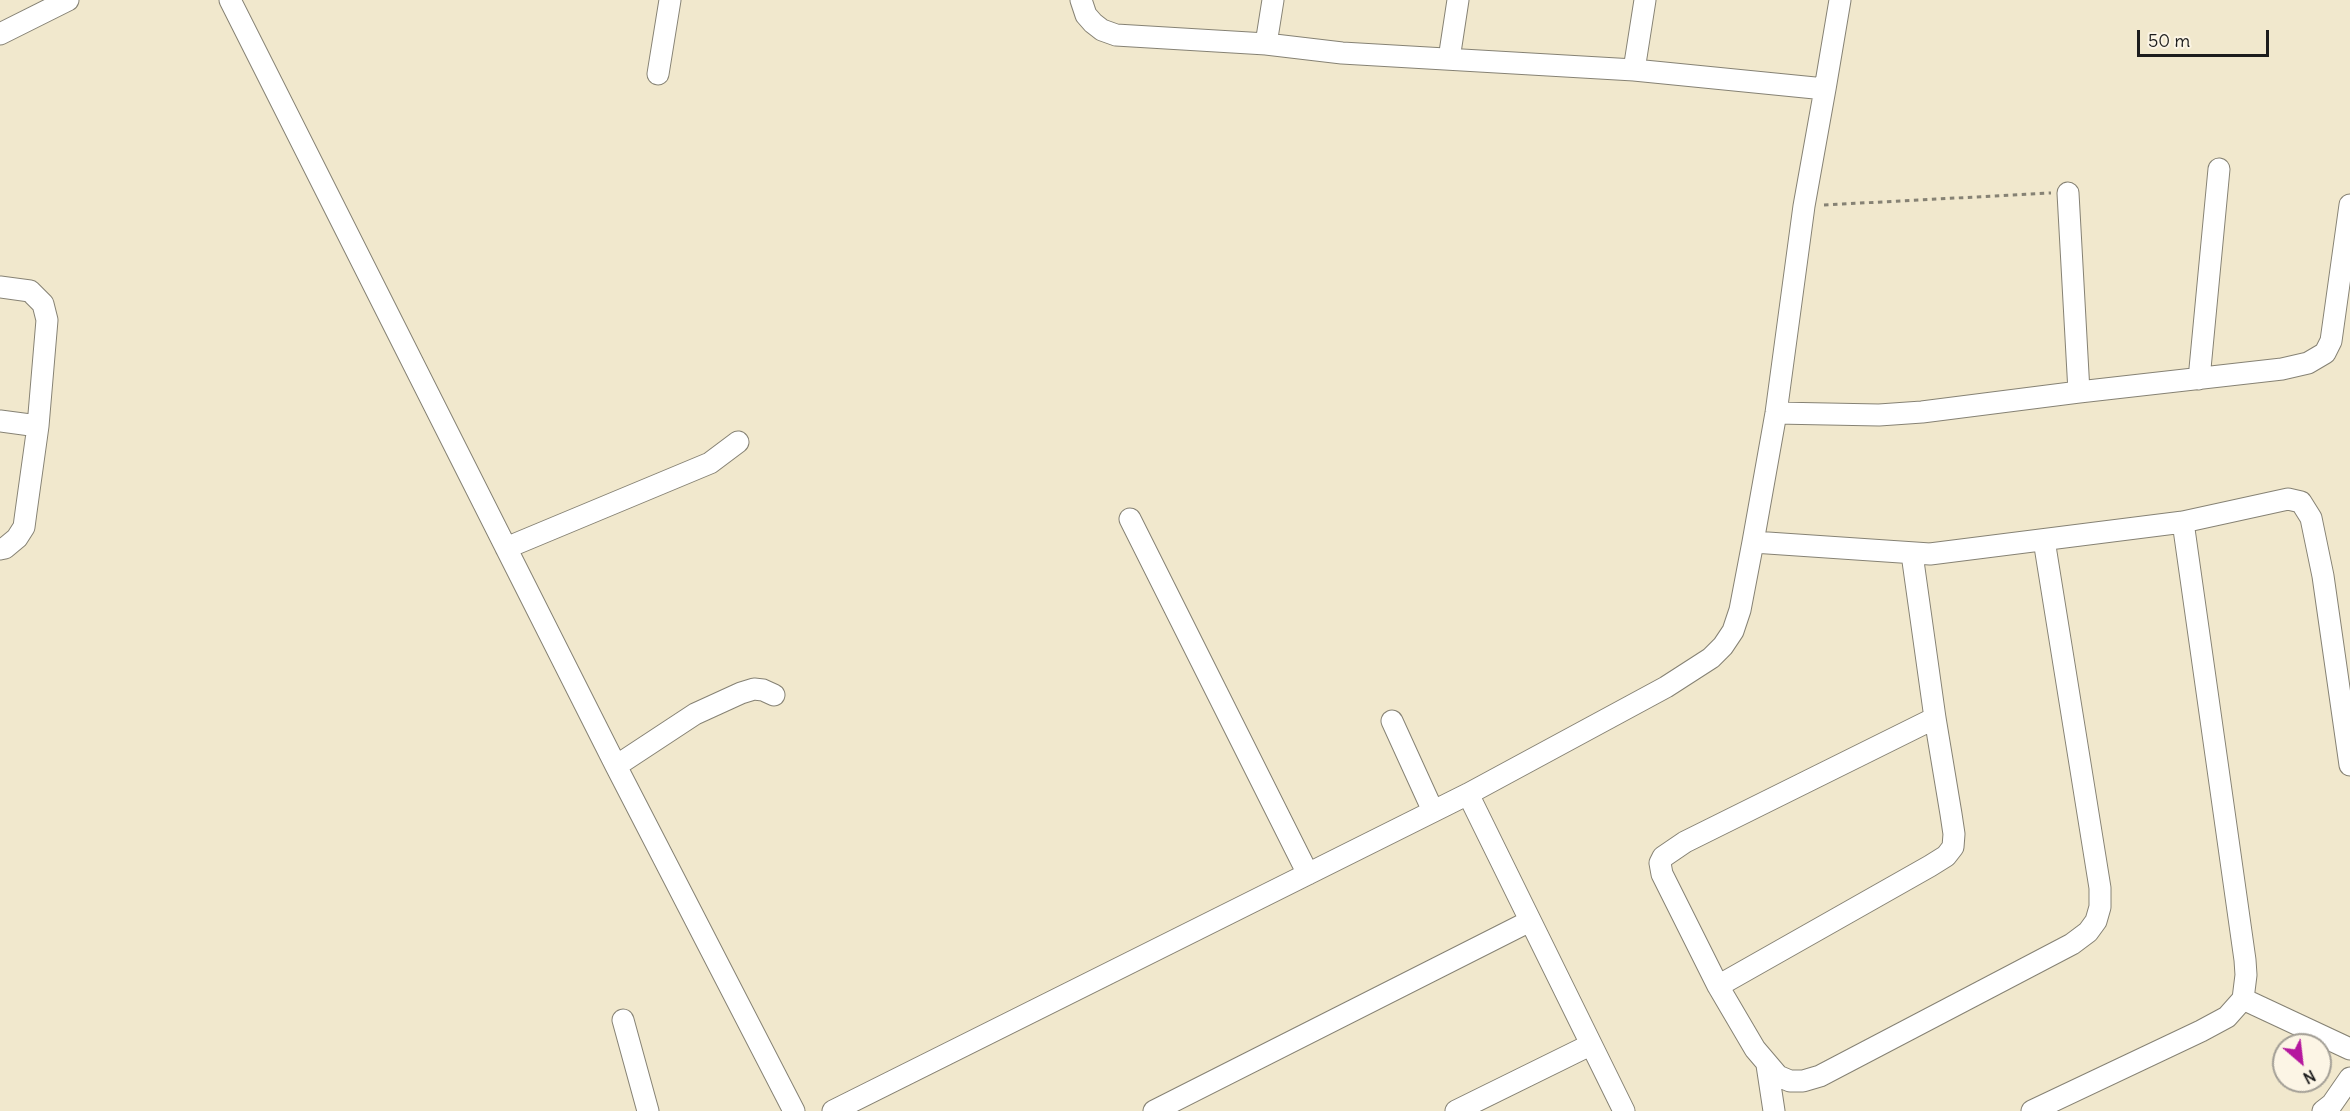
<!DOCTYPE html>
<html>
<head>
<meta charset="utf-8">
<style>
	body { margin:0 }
	#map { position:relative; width:2350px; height:1111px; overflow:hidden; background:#f1e8cd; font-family:Delius,sans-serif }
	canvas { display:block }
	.north { position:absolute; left:2272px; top:1033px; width:60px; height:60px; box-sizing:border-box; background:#fcf5e5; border:2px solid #a29e95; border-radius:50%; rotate:152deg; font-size:16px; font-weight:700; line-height:24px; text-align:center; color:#1c1c1c }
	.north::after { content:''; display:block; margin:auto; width:21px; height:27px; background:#b5179e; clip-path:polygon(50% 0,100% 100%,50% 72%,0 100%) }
	.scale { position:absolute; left:2137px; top:30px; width:132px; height:27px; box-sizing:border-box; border:3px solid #1c1c1c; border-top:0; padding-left:8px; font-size:18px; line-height:21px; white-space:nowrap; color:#1c1c1c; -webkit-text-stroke:4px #fcf5e5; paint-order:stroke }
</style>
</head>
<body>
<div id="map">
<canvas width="2350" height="1111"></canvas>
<div class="north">N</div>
<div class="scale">50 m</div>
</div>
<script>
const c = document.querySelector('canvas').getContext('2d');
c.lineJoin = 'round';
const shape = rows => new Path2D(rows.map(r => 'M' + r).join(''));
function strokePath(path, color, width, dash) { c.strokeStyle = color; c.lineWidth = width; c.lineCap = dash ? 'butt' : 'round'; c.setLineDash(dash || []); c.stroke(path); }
const minor = shape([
	[230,0,616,766,794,1111],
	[1081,0,1086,15,1093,23,1102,30,1116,35,1266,44,1342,53,1634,70,1825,89,1840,0],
	[0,34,68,0],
	[1266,44,1273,0],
	[1449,59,1458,0],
	[1634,70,1645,0],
	[658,74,670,0],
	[2068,193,2079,392],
	[0,287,30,291,43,304,47,320,38,426,26,512,24,527,17,538,5,548,0,549],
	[2199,379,2219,169],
	[1776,413,1879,415,1922,412,2079,392,2282,369,2308,363,2325,353,2331,341,2350,205],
	[0,421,38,426],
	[1130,519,1308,874],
	[1753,542,1930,554,2183,522,2288,499,2301,502,2311,518,2323,576,2350,765],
	[506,548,710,463,738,442],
	[1935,718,1685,842,1663,857,1660,863,1662,874,1718,986,1755,1049,1778,1076,1790,1081,1803,1081,1820,1076,2072,944,2088,932,2096,921,2100,907,2100,888,2044,540],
	[1392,721,1433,811],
	[616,766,695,714,741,693,754,689,763,690,774,695],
	[1468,794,1624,1111],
	[1718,986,1930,866,1946,856,1953,847,1954,834,1951,814,1935,718,1912,554],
	[2243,999,2350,1049],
	[623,1020,648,1111],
	[1767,1065,1774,1111],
	[833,1111,1468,794,1666,687,1711,658,1723,646,1733,631,1740,610,1753,542,1776,413,1804,206,1825,89],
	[1154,1111,1530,921],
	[1456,1111,1590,1045],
	[2032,1111,2201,1031,2227,1017,2243,999,2246,975,2245,960,2183,522],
	[2323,1111,2332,1104,2350,1078]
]);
strokePath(minor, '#868274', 23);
strokePath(shape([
	[1824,205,2051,193]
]), '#868274', 3, [4.5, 4.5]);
strokePath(minor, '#fff', 21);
</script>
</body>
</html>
